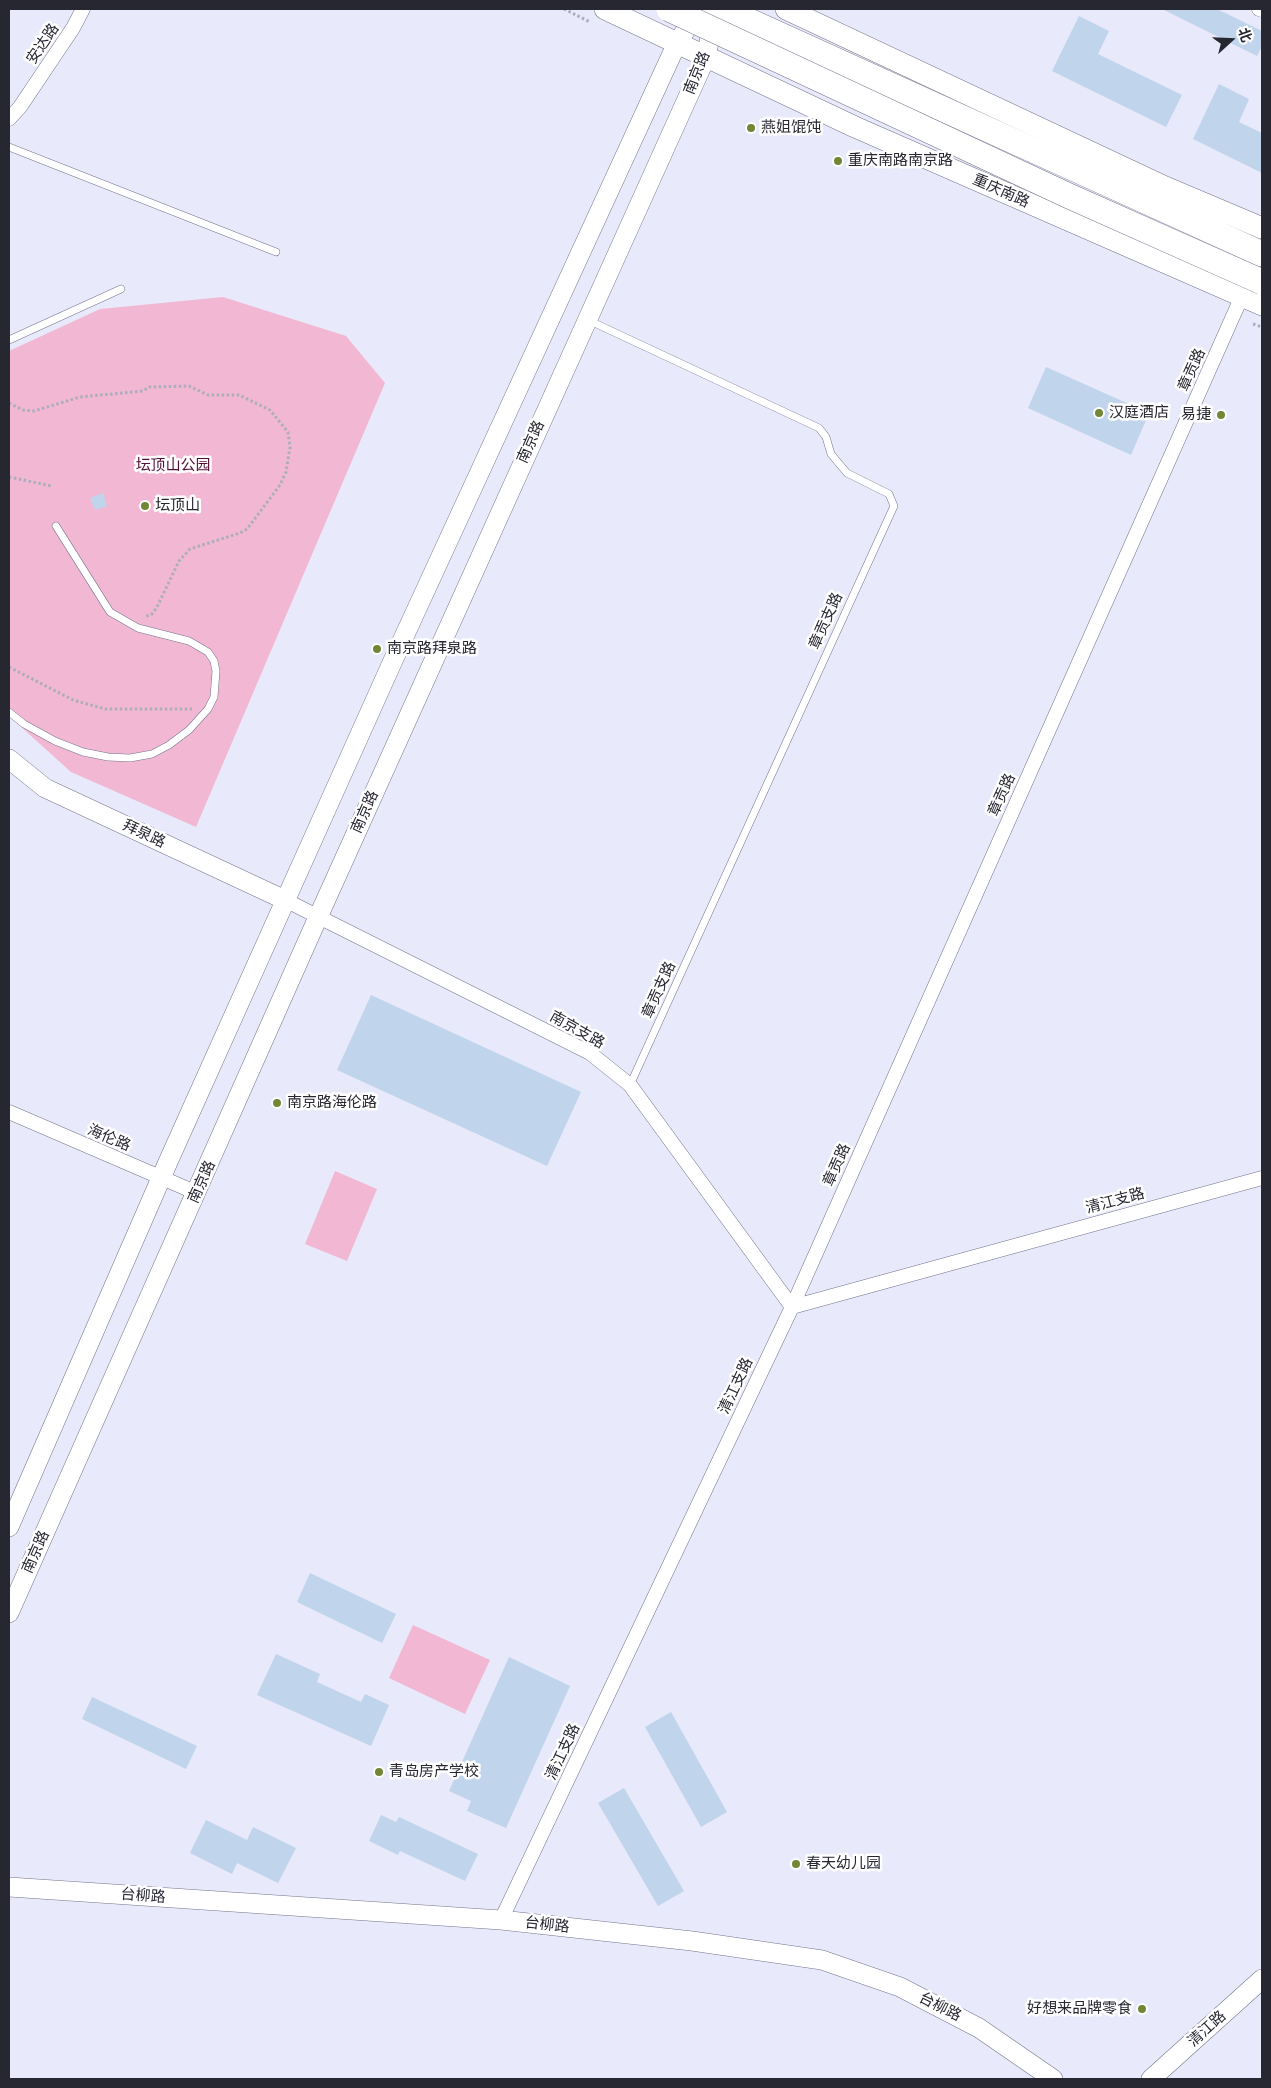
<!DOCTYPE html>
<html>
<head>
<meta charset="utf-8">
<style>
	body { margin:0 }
	#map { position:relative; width:1271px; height:2088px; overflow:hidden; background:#e8e9fa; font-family:Montserrat,"Noto Sans SC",sans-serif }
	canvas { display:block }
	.frame { position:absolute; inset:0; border:10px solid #272732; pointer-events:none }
	.north { position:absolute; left:1206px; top:15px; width:50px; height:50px; -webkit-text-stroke:4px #fff; paint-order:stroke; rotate:70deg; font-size:14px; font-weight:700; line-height:20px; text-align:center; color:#272732 }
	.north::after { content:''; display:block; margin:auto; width:18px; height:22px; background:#272732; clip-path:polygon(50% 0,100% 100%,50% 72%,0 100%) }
</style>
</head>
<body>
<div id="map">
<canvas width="1271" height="2088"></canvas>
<div class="frame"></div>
<div class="north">北</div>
</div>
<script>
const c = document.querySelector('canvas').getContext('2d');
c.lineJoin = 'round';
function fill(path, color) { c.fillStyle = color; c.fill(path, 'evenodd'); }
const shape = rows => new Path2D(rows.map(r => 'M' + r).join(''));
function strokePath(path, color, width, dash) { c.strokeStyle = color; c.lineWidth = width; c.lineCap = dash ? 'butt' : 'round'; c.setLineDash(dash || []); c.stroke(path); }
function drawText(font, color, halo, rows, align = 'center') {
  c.font = font + ' Montserrat,"Noto Sans SC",sans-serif'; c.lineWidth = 5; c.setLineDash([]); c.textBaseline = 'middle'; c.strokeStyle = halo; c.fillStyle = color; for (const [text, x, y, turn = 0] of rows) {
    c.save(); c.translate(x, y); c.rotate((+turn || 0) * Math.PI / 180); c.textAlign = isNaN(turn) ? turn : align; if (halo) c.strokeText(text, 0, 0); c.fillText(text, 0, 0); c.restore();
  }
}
fill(shape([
	[223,297,346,336,385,383,196,827,71,772,9,716,9,351,100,309],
	[335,1171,377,1189,347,1261,305,1244],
	[413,1625,490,1660,465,1714,389,1678]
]), '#f2b8d3');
fill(shape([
	[1162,9,1217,9,1262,31,1262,46,1257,56],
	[1079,16,1109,31,1098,54,1182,95,1166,127,1052,71],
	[1219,84,1249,99,1239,122,1262,133,1262,173,1193,139],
	[1046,367,1149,413,1131,455,1028,408],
	[103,493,107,506,95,510,90,498],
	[371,995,581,1092,547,1166,337,1070],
	[310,1573,396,1614,382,1643,297,1602],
	[276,1654,320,1674,317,1682,361,1702,365,1694,389,1705,371,1746,257,1695],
	[509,1657,570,1686,506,1828,467,1811,471,1801,449,1791],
	[92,1697,197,1746,186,1769,82,1719],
	[671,1712,727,1812,701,1827,645,1727],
	[624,1788,684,1891,658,1906,598,1803],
	[381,1815,396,1822,399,1817,478,1854,465,1881,400,1851,398,1855,369,1841],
	[206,1820,247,1840,253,1827,296,1848,278,1883,237,1863,232,1874,190,1853]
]), '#c0d4eb');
const lane = shape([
	[9,147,276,252],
	[588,320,819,428,826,437,831,454,847,473,889,494,894,506,630,1085],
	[9,340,121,289],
	[9,712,24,724,55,741,83,752,108,757,130,758,152,754,169,745,189,730,208,709,214,697,216,671,214,661,208,652,189,641,138,628,110,612,56,526]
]);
const street = shape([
	[1259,9,1262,10],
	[9,119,20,107,73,28,83,9],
	[285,900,590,1053,630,1085,792,1307,1242,296],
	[9,1112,197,1193],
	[501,1920,792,1307,1262,1178]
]);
const secondary = shape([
	[9,759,45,788,285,900],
	[9,1527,168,1162,391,665,677,43,700,9],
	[9,1613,319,915,706,57,714,17],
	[9,1887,501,1920,692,1941,822,1960,900,1987,979,2028,1053,2079],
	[1151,2079,1262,1979]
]);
const primary = shape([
	[605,9,855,127,1262,305],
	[786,9,1165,187,1262,228]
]);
const highway = shape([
	[723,9,1262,254]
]);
strokePath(lane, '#74748d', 8);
strokePath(street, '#74748d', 15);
strokePath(secondary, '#74748d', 20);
strokePath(primary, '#74748d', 22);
strokePath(highway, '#74748d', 26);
strokePath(shape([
	[564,9,590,22],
	[1253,324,1262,327],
	[9,403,23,410,34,411,80,397,143,391,149,387,189,386,208,395,239,395,270,410,288,432,290,447,286,472,280,485,247,529,240,533,190,549,179,561,157,607,152,614,144,617],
	[9,477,52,486],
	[9,667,73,700,105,709,192,709]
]), '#acadbc', 3, [2.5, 2.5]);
strokePath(lane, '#fff', 7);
strokePath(street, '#fff', 14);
strokePath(secondary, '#fff', 19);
strokePath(primary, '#fff', 21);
strokePath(highway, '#fff', 25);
const highwayBridge = shape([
	[669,9,1069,196,1262,282]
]);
strokePath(highwayBridge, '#74748d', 26, []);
strokePath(highwayBridge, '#fff', 25);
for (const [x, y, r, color] of [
	[751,128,5,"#738636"],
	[838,161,5,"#738636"],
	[1099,413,5,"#738636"],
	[1221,415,5,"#738636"],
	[145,506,5,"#738636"],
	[377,649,5,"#738636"],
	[277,1103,5,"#738636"],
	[379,1772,5,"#738636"],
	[796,1864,5,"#738636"],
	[1142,2009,5,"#738636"]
]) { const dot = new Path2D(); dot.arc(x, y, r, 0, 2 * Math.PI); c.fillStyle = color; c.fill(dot); strokePath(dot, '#fff', 2); }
drawText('15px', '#272732', '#fff', [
	["安达路",43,44,-56],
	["南京路",697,73,-68],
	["重庆南路",1001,191,24],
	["章贡路",1192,370,-66],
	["南京路",531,442,-66],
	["章贡支路",826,621,-66],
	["章贡路",1002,795,-66],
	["南京路",365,812,-66],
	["拜泉路",144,834,25],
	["章贡支路",659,990,-66],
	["南京支路",577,1030,29],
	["海伦路",109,1138,23],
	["章贡路",837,1165,-66],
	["南京路",202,1182,-66],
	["清江支路",1115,1201,-15],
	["清江支路",736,1386,-65],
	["南京路",36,1552,-66],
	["清江支路",563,1752,-65],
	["台柳路",143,1896,4],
	["台柳路",547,1925,6],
	["台柳路",940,2007,27],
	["清江路",1207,2029,-42]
]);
drawText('15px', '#272732', '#fff', [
	["燕姐馄饨",761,128],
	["重庆南路南京路",848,161],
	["汉庭酒店",1109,413],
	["易捷",1211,415,"right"],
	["坛顶山",155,506],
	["南京路拜泉路",387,649],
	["南京路海伦路",287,1103],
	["青岛房产学校",389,1772],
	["春天幼儿园",806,1864],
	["好想来品牌零食",1132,2009,"right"]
], 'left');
drawText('15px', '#530e37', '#fff', [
	["坛顶山公园",173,466]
]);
</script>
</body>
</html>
